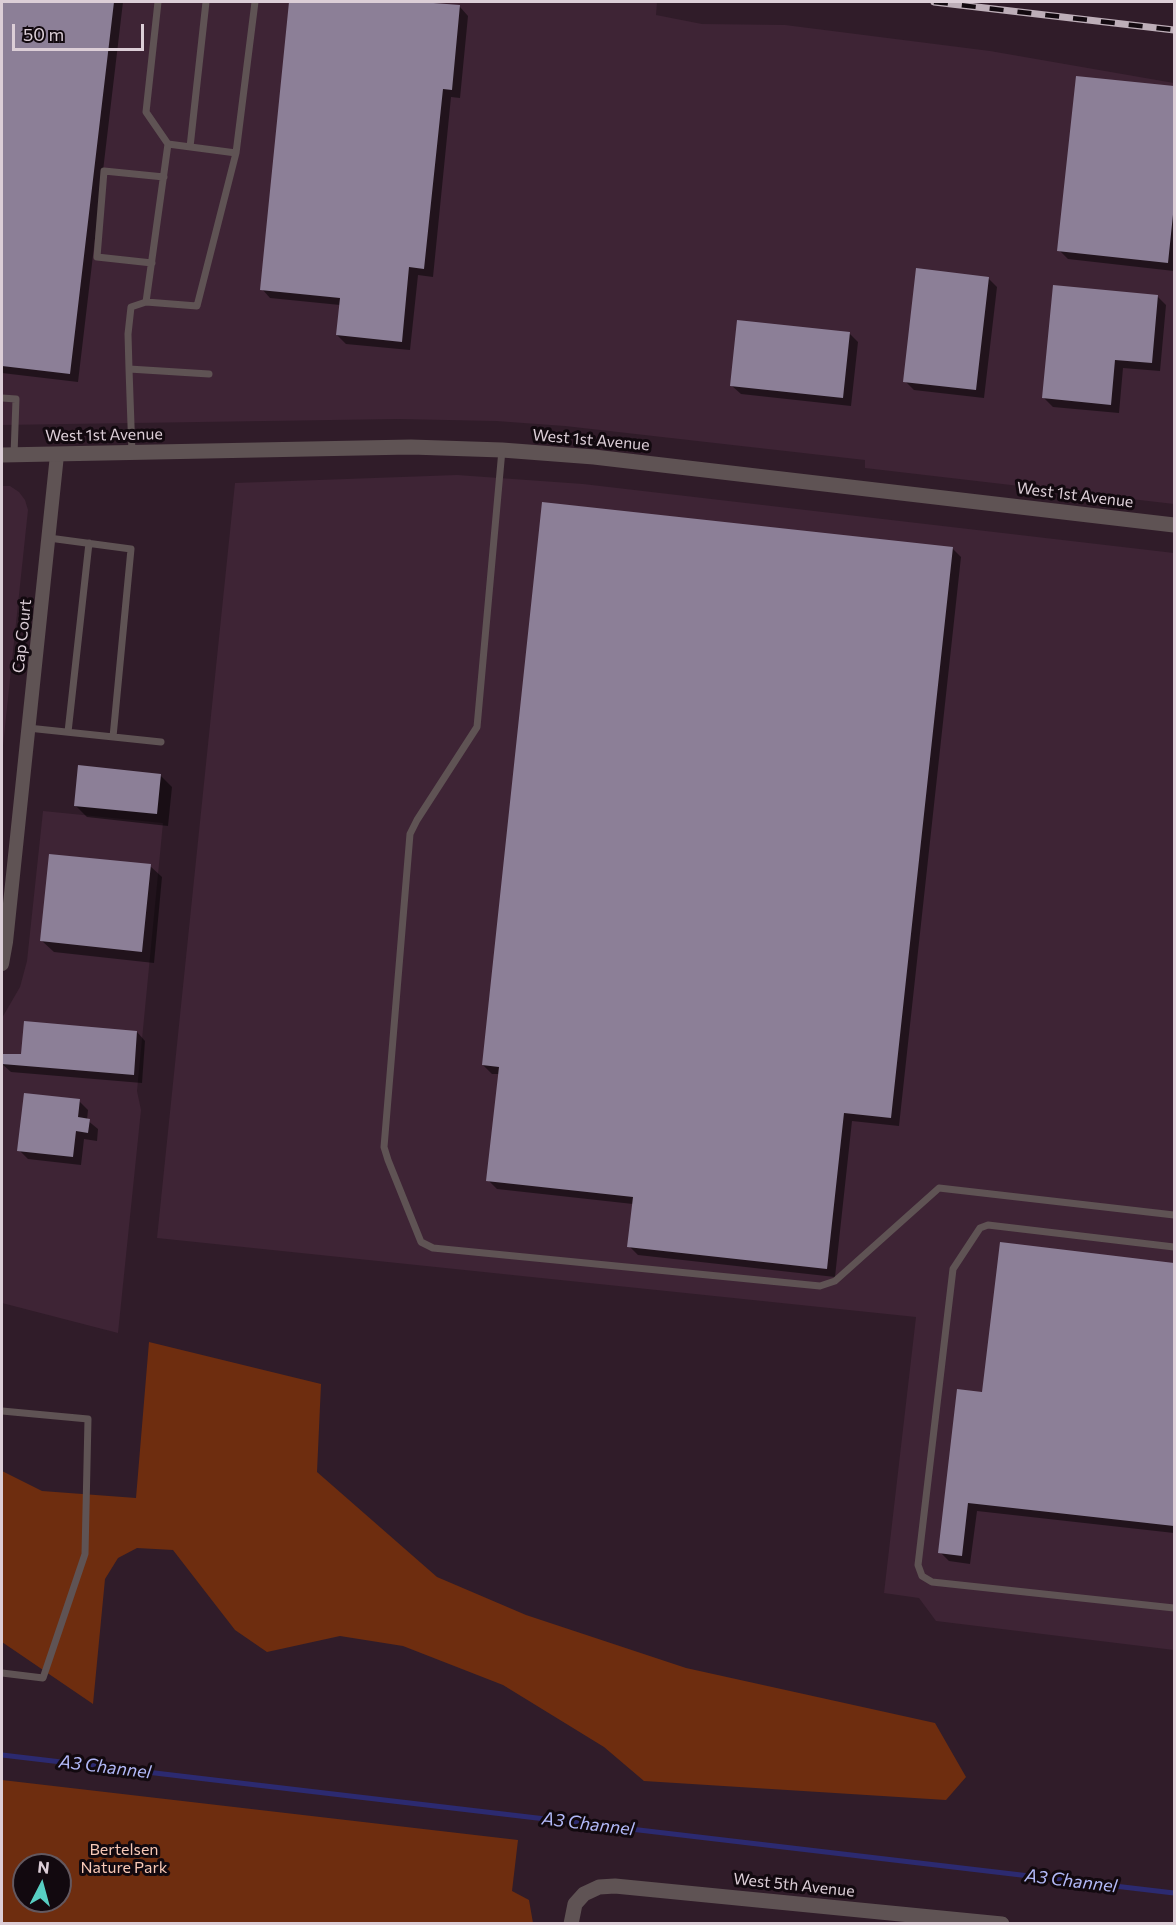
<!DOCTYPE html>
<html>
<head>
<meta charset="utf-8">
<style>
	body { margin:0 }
	#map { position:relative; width:1176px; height:1925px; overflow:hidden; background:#301c29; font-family:Commissioner,sans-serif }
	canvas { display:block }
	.frame { position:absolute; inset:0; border:3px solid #dcced7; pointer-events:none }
	.north { position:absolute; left:12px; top:1853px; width:60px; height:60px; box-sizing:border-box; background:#12090f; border:2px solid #63585f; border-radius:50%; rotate:6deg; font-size:16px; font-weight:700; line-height:24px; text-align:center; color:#dcced7 }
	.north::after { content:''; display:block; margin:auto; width:21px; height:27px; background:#57cec2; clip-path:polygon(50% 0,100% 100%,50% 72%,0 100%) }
	.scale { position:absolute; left:12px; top:24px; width:132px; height:27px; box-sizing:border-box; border:3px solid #dcced7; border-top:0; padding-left:8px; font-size:18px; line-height:21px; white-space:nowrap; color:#dcced7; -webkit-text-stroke:4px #12090f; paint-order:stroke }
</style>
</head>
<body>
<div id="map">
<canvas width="1176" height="1925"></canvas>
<div class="frame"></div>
<div class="north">N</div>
<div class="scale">50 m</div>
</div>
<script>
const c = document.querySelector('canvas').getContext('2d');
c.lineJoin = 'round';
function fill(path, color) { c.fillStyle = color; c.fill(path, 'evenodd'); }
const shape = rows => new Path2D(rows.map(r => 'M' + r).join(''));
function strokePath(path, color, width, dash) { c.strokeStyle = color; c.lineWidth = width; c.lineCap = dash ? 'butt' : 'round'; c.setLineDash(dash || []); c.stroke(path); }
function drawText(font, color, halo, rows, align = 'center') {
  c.font = font + ' Commissioner,sans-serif'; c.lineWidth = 6; c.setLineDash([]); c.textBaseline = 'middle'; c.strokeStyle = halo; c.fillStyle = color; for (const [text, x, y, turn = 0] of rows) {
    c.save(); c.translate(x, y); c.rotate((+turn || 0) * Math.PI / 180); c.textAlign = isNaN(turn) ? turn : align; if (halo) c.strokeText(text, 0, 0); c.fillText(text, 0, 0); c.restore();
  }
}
fill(shape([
	[2,2,657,2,656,15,702,24,785,25,990,51,1174,83,1174,504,865,468,865,460,565,426,496,421,398,419,2,425],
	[457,475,583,484,1174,553,1174,1650,936,1621,919,1598,884,1593,916,1317,157,1238,235,483],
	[2,486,10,486,19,492,25,500,28,510,2,755],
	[43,811,163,823,137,1091,141,1110,118,1333,2,1303,2,1018,20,987,27,961]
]), '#3e2435');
fill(shape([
	[149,1342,321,1384,317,1472,437,1577,526,1615,686,1668,935,1723,966,1777,946,1800,644,1781,604,1747,503,1685,403,1646,340,1636,267,1652,235,1630,173,1550,137,1548,118,1558,105,1579,93,1704,2,1642,2,1471,42,1491,136,1498],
	[2,1780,518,1840,512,1891,529,1900,533,1923,2,1923],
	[24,1865,60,1865,60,1901,24,1901]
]), '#6e2d0f');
fill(shape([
	[2,2,123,2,78,382,2,373],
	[291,2,405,2,460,7,468,16,460,98,451,97,433,277,418,275,410,350,346,344,337,335,340,305,270,298,262,289],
	[1078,77,1174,88,1174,271,1068,259,1059,250],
	[988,278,997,287,984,398,914,390,905,381],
	[1157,296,1166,305,1160,371,1123,368,1119,413,1053,407,1044,398],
	[849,333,858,342,851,406,741,394,732,386],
	[952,548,961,557,899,1126,852,1121,835,1277,638,1255,629,1246,633,1204,497,1189,488,1180,499,1074,492,1074,483,1065],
	[160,775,172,787,168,826,87,817,75,805],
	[150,866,162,877,154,963,54,952,42,941],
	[137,1032,145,1041,142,1083,11,1072,2,1064,22,1055],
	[79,1101,88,1110,87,1120,98,1129,97,1141,84,1139,81,1165,28,1159,19,1150],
	[1001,1244,1174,1264,1174,1533,977,1511,970,1564,949,1561,940,1552,984,1394]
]), '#0007');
strokePath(shape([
	[2,1755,1174,1893]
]), '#2c2a70', 5);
fill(shape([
	[2,2,114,2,70,374,2,366],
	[289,2,420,2,460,5,452,90,443,89,424,269,409,267,402,342,336,335,340,298,260,290],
	[1076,76,1174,86,1174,205,1168,263,1057,251],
	[916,268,989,277,976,390,903,382],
	[1053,285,1158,295,1152,363,1115,360,1111,405,1042,398],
	[737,320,850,332,843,398,730,386],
	[542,502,953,547,891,1118,844,1113,827,1269,627,1247,633,1197,486,1181,499,1067,482,1065],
	[78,765,161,774,157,814,74,806],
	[49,854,151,864,142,952,40,941],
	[24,1021,137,1031,134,1075,2,1064,2,1054,21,1054],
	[24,1093,80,1099,78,1117,90,1119,88,1133,76,1131,73,1157,17,1151],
	[1000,1242,1174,1263,1174,1526,968,1503,962,1556,938,1553,957,1389,982,1392]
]), '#8c7f97');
strokePath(shape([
	[168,144,236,153],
	[190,147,206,2],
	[152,263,97,257,104,171,164,177],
	[146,302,168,144,146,112,158,2],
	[129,369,128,334,131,307,146,302,197,306,236,153,255,2],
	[2,398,16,399,14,455],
	[502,450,477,727,417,820,410,834,384,1147,388,1160,421,1242,433,1248,820,1286,835,1281,939,1188,1174,1215],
	[132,453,129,369,209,374],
	[49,538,131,549,113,737],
	[28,728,161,742],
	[68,732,89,543],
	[1174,1247,988,1225,980,1228,953,1269,918,1565,922,1576,932,1582,1174,1608],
	[2,1411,88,1419,85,1554,43,1678,2,1673]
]), '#5f5354', 7);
strokePath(shape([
	[2,964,6,942,57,455]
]), '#5f5354', 14);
strokePath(shape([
	[2,455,411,447,502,450,594,457,1174,525],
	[571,1924,575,1904,584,1894,599,1887,615,1886,1002,1924]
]), '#5f5354', 15);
const rail = shape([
	[934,2,1174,30]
]);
strokePath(rail, '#bdaeb8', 7);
strokePath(rail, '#12090f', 4.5, [14]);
drawText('16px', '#dcced7', '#12090f', [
	["West 1st Avenue",104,435,-1],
	["West 1st Avenue",591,440,5],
	["West 1st Avenue",1075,495,7],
	["Cap Court",22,636,-84],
	["West 5th Avenue",794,1885,6]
]);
drawText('16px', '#f7c8b6', '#12090f', [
	["Bertelsen",124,1850],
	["Nature Park",124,1868]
]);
drawText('italic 18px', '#b2b9f8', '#12090f', [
	["A3 Channel",105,1767,7],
	["A3 Channel",588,1824,7],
	["A3 Channel",1071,1881,7]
]);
</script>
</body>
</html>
